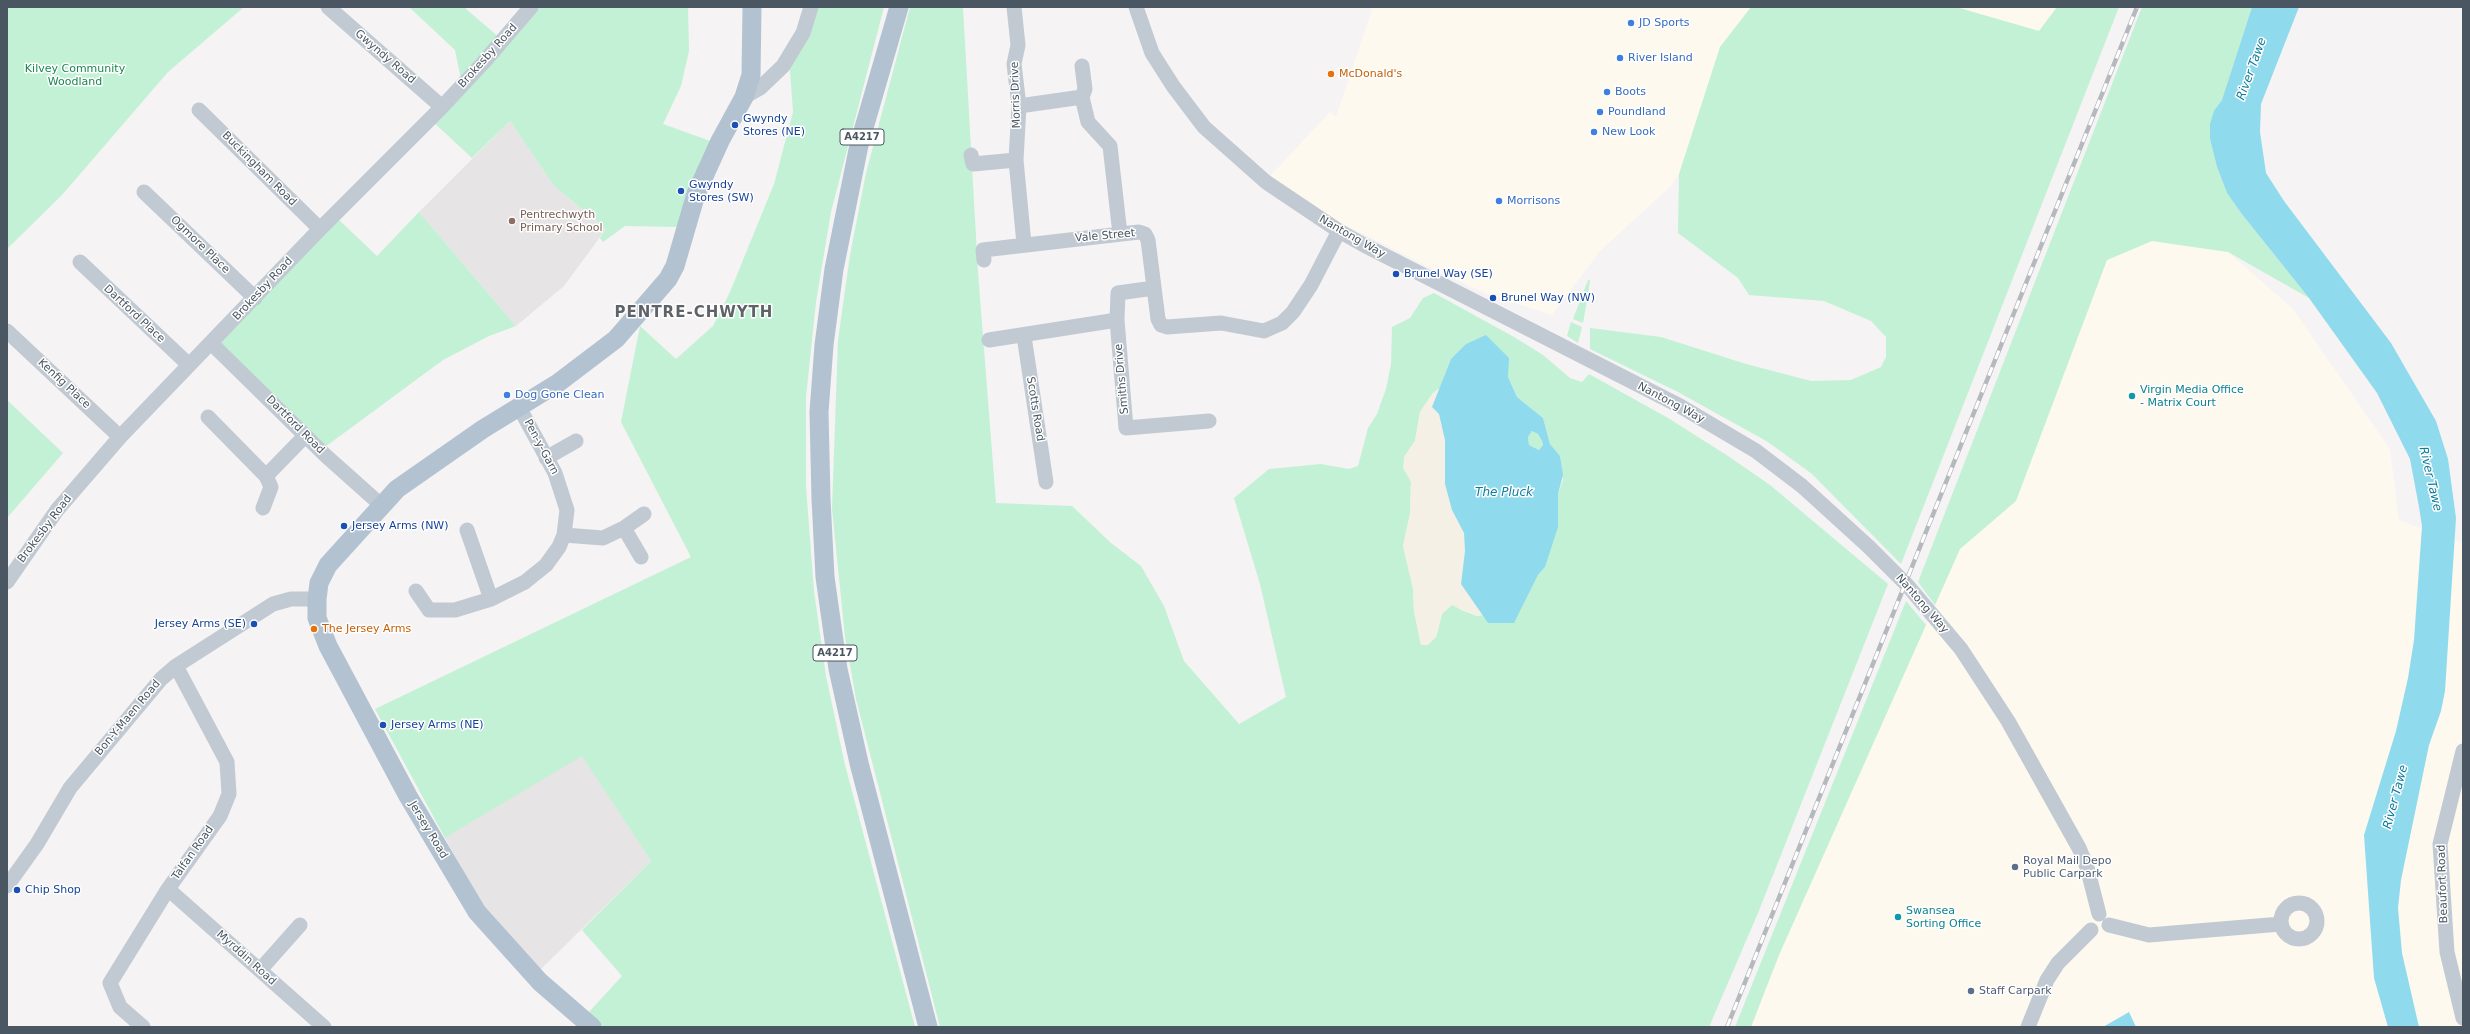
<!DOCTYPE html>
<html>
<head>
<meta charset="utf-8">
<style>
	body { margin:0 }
	#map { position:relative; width:2470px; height:1034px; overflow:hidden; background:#f5f3f3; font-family:"DejaVu Sans",sans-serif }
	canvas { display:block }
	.frame { position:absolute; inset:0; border:8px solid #4a5661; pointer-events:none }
</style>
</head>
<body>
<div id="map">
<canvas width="2470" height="1034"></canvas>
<div class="frame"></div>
</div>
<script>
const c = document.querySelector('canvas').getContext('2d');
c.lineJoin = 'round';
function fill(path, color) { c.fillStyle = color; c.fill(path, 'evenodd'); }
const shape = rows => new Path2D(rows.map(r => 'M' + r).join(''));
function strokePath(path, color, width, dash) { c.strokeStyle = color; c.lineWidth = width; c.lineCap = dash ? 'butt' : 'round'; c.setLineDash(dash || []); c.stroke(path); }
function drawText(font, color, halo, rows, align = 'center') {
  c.font = font + ' "DejaVu Sans",sans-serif'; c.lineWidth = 3; c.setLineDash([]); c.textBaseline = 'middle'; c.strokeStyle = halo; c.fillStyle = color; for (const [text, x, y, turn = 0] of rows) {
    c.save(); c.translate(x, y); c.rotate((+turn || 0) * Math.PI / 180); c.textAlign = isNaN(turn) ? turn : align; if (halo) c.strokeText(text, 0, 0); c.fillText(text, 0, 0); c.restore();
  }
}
fill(shape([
	[1370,7,1751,7,1720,47,1679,174,1670,187,1600,251,1552,315,1489,295,1427,266,1333,219,1270,176,1330,112,1336,117,1372,10],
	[1956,7,2057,7,2039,31],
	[2152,241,2228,252,2293,309,2390,449,2399,520,2463,543,2463,1027,1751,1027,1779,955,1960,549,2107,260]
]), '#fdf9ef');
fill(shape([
	[510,121,554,186,606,229,564,286,516,326,419,212],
	[582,755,651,861,540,970,481,904,445,838]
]), '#e6e4e5');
fill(shape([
	[7,7,244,7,168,72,62,195,7,249],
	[409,7,467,7,466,9,500,38,461,80,455,50],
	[534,7,688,7,689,51,681,86,663,124,713,142,680,227,625,226,603,242,600,238,606,229,554,186,510,121,472,158,431,120],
	[811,7,884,7,831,212,816,302,806,397,806,487,814,591,826,676,845,765,915,1027,602,1027,589,1012,622,976,582,930,651,861,582,756,445,838,375,709,691,557,621,422,640,326,676,359,713,326,730,292,774,184,793,112,789,57],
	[910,7,963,7,978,272,996,503,1072,506,1111,543,1141,566,1164,606,1184,661,1239,724,1286,697,1260,584,1234,498,1269,469,1321,464,1349,469,1358,466,1368,428,1377,414,1386,389,1391,364,1392,327,1410,318,1423,298,1434,293,1514,337,1543,355,1570,378,1582,382,1589,374,1668,418,1728,456,1770,485,1888,584,1758,913,1709,1027,940,1027,856,699,845,637,832,509,838,340,850,255,866,173],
	[1508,358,1508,377,1517,397,1543,418,1550,444,1560,456,1563,480,1558,494,1556,526,1545,567,1538,575,1514,622,1488,623,1483,615,1477,616,1461,610,1452,604,1442,614,1436,637,1421,645,1414,611,1413,588,1403,546,1410,514,1411,482,1404,457,1415,441,1420,412,1433,393,1440,388,1451,359],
	[1751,7,1956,7,2039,31,2057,7,2119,7,1901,564,1812,474,1768,442,1678,392,1590,349,1590,328,1661,337,1746,364,1811,381,1851,380,1881,367,1886,357,1886,337,1871,321,1824,301,1749,295,1738,278,1678,233,1679,174,1720,47],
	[2142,7,2252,7,2210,139,2217,167,2227,193,2241,213,2309,298,2228,252,2152,241,2107,260,2016,501,1960,549,1935,605,1918,582],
	[419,212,516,326,489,336,443,360,325,447,218,343,338,219,377,256],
	[1588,280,1590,280,1588,295,1583,323,1573,319],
	[1571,322,1582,327,1578,343,1567,336],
	[7,400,63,453,7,518],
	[1532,431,1538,434,1542,441,1543,445,1539,450,1529,445,1528,437],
	[1906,601,1926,625,1779,955,1751,1027,1735,1027]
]), '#c3f1d5');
fill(shape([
	[1440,388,1432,407,1439,414,1445,440,1445,465,1452,510,1464,533,1465,551,1461,584,1483,615,1477,616,1452,605,1442,614,1436,637,1428,645,1421,645,1414,611,1413,588,1403,546,1410,514,1411,482,1403,468,1404,457,1415,441,1420,412,1433,393]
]), '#f5f0e5');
fill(shape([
	[2252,7,2299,7,2261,104,2260,132,2266,173,2284,201,2391,343,2436,421,2448,459,2456,518,2445,691,2441,711,2429,745,2401,880,2398,908,2402,953,2419,1027,2388,1027,2374,978,2364,835,2396,731,2408,678,2414,640,2422,526,2419,507,2410,459,2377,393,2309,298,2241,213,2227,193,2217,167,2210,139,2210,124,2214,111,2222,100],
	[1486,335,1509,358,1508,377,1517,397,1543,418,1550,444,1560,456,1563,475,1558,494,1558,527,1545,567,1538,575,1514,623,1488,623,1461,584,1465,551,1464,533,1452,510,1445,484,1445,440,1439,414,1432,407,1451,359,1466,344],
	[1532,431,1538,434,1542,441,1543,445,1539,450,1529,445,1528,437],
	[2129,1012,2136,1027,2103,1027]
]), '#90daee');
strokePath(shape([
	[328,7,442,107],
	[1014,7,1018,45,1014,64,1019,106,1016,160,1024,244],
	[1136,7,1152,53,1173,86,1204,127,1266,182,1339,231,1364,245,1680,406,1756,451,1802,486,1869,547,1908,586,1961,649,2008,721,2079,848,2087,867,2099,914],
	[744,97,760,88,783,66,803,33,811,7],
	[1082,97,1088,122,1110,146,1120,234],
	[1019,106,1082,97,1085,89,1082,66],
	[199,110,320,229],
	[971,155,973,164,1016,160],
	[144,192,255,298],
	[984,260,983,250,1139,232,1145,234,1148,240,1158,319,1161,325,1167,327,1221,323,1264,331,1282,323,1293,312,1311,285,1339,231],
	[80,262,189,365],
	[1117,320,1126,428,1209,421],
	[7,331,120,437],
	[1024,336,1046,482],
	[989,340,1117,320,1118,293,1154,288],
	[211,343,325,455,381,505],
	[208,417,266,476,271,487,263,508],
	[546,458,576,441],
	[266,476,305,436],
	[624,528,641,557],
	[467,530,491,599],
	[564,535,603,538,624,528,644,514],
	[7,582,57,510,120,437,320,229,442,107,483,63,531,7],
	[416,591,429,610,455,610,491,599,525,582,546,565,559,547,564,535,567,510,555,473,519,407],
	[2463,751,2440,844,2447,952,2463,1018],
	[7,886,37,844,70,788,161,679,176,666,273,604,291,599,317,599],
	[168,889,324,1027],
	'2281 921a18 18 0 1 1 36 0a18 18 0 1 1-36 0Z',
	[2109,925,2149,935,2281,924],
	[260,970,300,925],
	[143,1027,120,1007,110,983,168,889,220,816,229,794,227,762,176,666],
	[2028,1027,2047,980,2058,963,2091,930]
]), '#c1cad2', 15);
strokePath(shape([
	[899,7,859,145,834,269,824,345,819,412,821,499,825,577,838,669,859,763,928,1027],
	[592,1027,540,982,477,912,408,796,328,646,317,618,317,599,319,583,328,565,397,489,483,429,558,383,616,339,668,279,675,266,696,194,720,141,744,97,751,75,752,7]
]), '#b3c2d1', 19);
const rail = shape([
	[1727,1027,2137,7]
]);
strokePath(rail, '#b5b8bd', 4.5);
strokePath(rail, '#fff', 3, [9]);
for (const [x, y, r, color] of [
	[1631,23,4,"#3f7fe0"],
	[1620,58,4,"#3f7fe0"],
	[1331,74,4,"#e8710a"],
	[1607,92,4,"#3f7fe0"],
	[1600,112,4,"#3f7fe0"],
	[735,125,4,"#1a4fb4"],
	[1594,132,4,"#3f7fe0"],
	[681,191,4,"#1a4fb4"],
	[1499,201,4,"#3f7fe0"],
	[512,221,4,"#8d6e63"],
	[1396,274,4,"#1a4fb4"],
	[1493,298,4,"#1a4fb4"],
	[507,395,4,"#3f7fe0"],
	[2132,396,4,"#0f9aa8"],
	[344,526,4,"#1a4fb4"],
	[254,624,4,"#1a4fb4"],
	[314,629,4,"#e8710a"],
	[383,725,4,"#1a4fb4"],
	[2015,867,4,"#5c6f8a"],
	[17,890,4,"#1a4fb4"],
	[1898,917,4,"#0f9aa8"],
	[1971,991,4,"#5c6f8a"]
]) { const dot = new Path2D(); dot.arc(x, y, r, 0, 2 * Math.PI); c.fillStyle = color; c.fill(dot); strokePath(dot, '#fff', 1.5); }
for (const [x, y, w] of [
	[862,137,44],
	[835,653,44]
]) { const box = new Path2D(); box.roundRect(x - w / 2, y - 8, w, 16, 3); c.fillStyle = '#fff'; c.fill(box); strokePath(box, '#4a5661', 1); }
drawText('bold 10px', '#4a5661', null, [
	["A4217",862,137],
	["A4217",835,653]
]);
drawText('11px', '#366cbe', '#fff', [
	["JD Sports",1639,23],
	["River Island",1628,58],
	["Boots",1615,92],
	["Poundland",1608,112],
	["New Look",1602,132],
	["Morrisons",1507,201],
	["Dog Gone Clean",515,395]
], 'left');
drawText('11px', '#4a5661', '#fff', [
	["Brokesby Road",488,56,-48],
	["Gwyndy Road",385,57,41],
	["Morris Drive",1016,95,-92],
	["Buckingham Road",259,169,45],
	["Vale Street",1105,236,-5],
	["Nantong Way",1352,237,30],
	["Ogmore Place",200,245,44],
	["Brokesby Road",263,289,-47],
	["Dartford Place",134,314,43],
	["Smiths Drive",1122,379,-95],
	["Kenfig Place",64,384,43],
	["Nantong Way",1671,403,28],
	["Scotts Road",1035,409,81],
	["Dartford Road",295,425,45],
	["Pen-y-Garn",541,447,62],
	["Brokesby Road",45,529,-53],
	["Nantong Way",1922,604,49],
	["Bon-Y-Maen Road",128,718,-50],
	["Jersey Road",428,830,59],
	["Talfan Road",193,853,-55],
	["Beaufort Road",2443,884,-92],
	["Myrddin Road",246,958,42]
]);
drawText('11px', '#17864f', '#fff', [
	["Kilvey Community",75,69],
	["Woodland",75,82]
]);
drawText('11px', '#c56008', '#fff', [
	["McDonald's",1339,74],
	["The Jersey Arms",322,629]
], 'left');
drawText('11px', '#164399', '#fff', [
	["Gwyndy",743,119],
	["Stores (NE)",743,132],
	["Gwyndy",689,185],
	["Stores (SW)",689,198],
	["Brunel Way (SE)",1404,274],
	["Brunel Way (NW)",1501,298],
	["Jersey Arms (NW)",352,526],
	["Jersey Arms (SE)",246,624,"right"],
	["Jersey Arms (NE)",391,725],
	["Chip Shop",25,890]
], 'left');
drawText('11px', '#785e54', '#fff', [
	["Pentrechwyth",520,215],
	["Primary School",520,228]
], 'left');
drawText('11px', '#0d838f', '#fff', [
	["Virgin Media Office",2140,390],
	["- Matrix Court",2140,403],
	["Swansea",1906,911],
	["Sorting Office",1906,924]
], 'left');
drawText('11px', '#4e5e75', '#fff', [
	["Royal Mail Depo",2023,861],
	["Public Carpark",2023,874],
	["Staff Carpark",1979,991]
], 'left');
drawText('italic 12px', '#0c7c9b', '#fff', [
	["River Tawe",2252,69,-70],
	["River Tawe",2430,479,77],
	["The Pluck",1504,493],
	["River Tawe",2396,797,-75]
]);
c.letterSpacing = '1px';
drawText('bold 15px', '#5f6368', '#fff', [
	["PENTRE-CHWYTH",694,313]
]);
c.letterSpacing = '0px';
</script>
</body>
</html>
